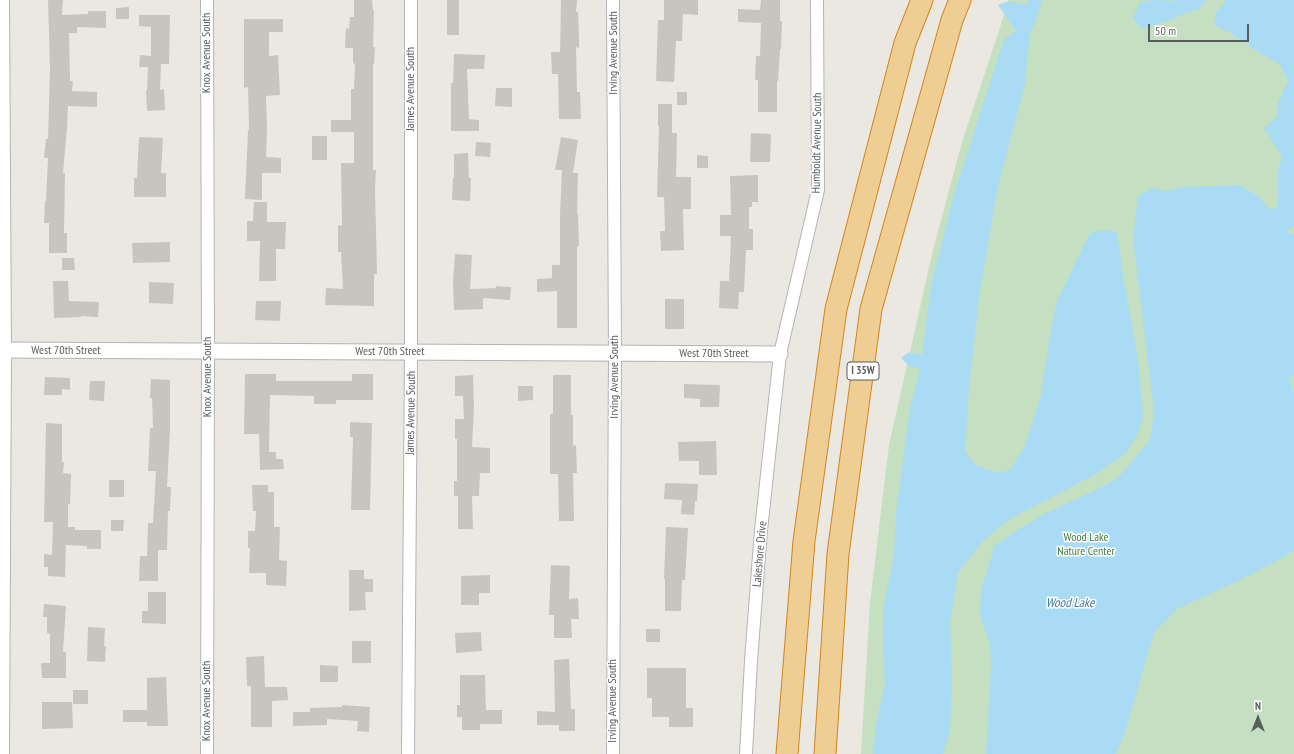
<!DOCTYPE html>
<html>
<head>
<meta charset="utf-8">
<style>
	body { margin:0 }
	#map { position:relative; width:1294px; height:754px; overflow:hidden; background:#ebe8e1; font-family:"PT Sans Narrow",sans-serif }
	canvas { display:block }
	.north { position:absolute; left:1238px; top:698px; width:40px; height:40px; -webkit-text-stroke:3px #fff; paint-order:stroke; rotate:0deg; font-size:11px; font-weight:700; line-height:16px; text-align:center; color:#5a5d60 }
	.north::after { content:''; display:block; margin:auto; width:14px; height:18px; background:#5a5d60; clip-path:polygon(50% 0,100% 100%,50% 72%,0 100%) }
	.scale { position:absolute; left:1148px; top:24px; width:101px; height:18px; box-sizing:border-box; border:2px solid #5a5d60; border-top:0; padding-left:5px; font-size:12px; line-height:14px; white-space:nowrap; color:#5a5d60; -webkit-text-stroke:3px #fff; paint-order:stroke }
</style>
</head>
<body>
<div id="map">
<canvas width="1294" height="754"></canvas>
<div class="north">N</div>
<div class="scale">50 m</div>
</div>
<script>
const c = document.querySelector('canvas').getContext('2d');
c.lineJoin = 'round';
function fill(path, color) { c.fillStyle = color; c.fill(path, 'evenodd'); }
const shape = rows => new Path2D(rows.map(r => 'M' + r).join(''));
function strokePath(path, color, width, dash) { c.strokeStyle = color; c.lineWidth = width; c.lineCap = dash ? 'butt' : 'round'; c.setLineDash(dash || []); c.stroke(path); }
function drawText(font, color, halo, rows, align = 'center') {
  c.font = font + ' "PT Sans Narrow",sans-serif'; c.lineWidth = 3; c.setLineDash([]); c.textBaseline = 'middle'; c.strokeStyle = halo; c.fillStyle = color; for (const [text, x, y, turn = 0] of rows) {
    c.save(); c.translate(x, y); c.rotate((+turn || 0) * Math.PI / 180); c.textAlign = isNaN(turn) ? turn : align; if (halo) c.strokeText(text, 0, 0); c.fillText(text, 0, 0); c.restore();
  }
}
fill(shape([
	[1009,0,1294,0,1294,754,861,754,870,603,889,445,933,250,962,142]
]), '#c4e0c0');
fill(shape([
	[1028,0,1042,0,1035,23,1030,33,1025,84,998,186,980,291,969,388,965,451,975,465,997,473,1010,470,1025,446,1041,395,1051,329,1057,301,1090,233,1106,230,1117,232,1124,282,1138,359,1143,416,1138,433,1126,453,1098,473,1008,520,983,541,958,573,950,621,952,680,950,731,943,754,873,754,876,724,885,684,883,645,883,610,894,555,896,512,910,409,920,369,909,366,901,358,909,352,922,355,931,286,954,195,1004,39,1016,31,998,5,1009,1,1026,5],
	[1153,0,1174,1,1178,0,1206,0,1199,9,1188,12,1163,23,1141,29,1133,18,1140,2],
	[1224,0,1294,0,1294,226,1286,231,1294,235,1294,376,1289,378,1294,394,1294,550,1284,557,1240,580,1177,609,1154,633,1124,735,1116,754,986,754,991,666,990,645,980,615,981,589,995,545,1019,529,1044,514,1100,488,1119,477,1150,440,1154,411,1133,239,1138,196,1153,188,1163,191,1185,187,1240,185,1259,197,1270,210,1278,206,1278,171,1282,156,1264,128,1278,116,1277,105,1288,81,1280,64,1261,54,1231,33,1214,25,1216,12,1225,3]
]), '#a9dbf4');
fill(shape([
	[48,0,63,0,62,15,88,14,88,11,106,11,106,28,77,27,77,33,69,33,70,81,73,81,72,91,97,92,97,107,68,106,67,128,63,173,65,173,64,233,67,233,67,253,49,253,49,223,44,223,45,201,46,201,48,158,44,158,46,139,48,139,50,70],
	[354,0,372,0,373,10,374,10,373,47,375,47,374,64,373,64,373,170,376,170,375,189,377,274,374,274,374,306,325,305,326,288,343,289,341,252,338,252,338,225,342,226,341,163,354,163,354,132,331,132,331,120,351,120,351,89,354,89,355,64,353,63,353,48,345,48,346,28,349,29,350,17,354,17],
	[447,0,459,0,459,35,447,35],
	[561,0,577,0,576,12,578,12,579,35,579,48,576,47,577,92,580,92,581,119,559,119,558,74,552,74,551,52,560,52],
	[664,0,698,0,698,15,683,14,682,41,676,41,674,82,656,81,658,20,664,20],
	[761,0,780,0,780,21,782,21,781,49,780,49,778,81,777,81,777,112,758,112,758,80,755,80,756,56,760,56,761,23,738,22,738,9,760,10],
	[129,7,129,19,116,19,116,8],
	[139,15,170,15,169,64,161,64,160,90,164,89,165,110,147,111,146,90,147,90,148,67,139,67,140,55,151,56,151,27,139,26],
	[244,19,283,19,283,32,269,32,269,56,278,55,280,95,266,96,267,127,266,157,281,158,281,173,262,173,262,200,245,199,248,130,249,130,248,87,244,88],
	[454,54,485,55,484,69,467,69,469,119,479,120,479,131,451,131,451,83,453,83],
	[496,88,512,88,512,107,495,106],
	[677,92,687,92,687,105,677,105],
	[658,104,672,104,672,133,677,133,676,177,691,177,691,209,683,209,684,250,661,251,660,231,665,231,664,197,657,197,659,126,658,126],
	[751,133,771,134,770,162,750,162],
	[312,136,327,136,327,160,312,160],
	[139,137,163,138,161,173,166,173,166,197,134,197,134,178,137,178],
	[561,137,578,140,573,173,578,173,577,214,578,214,579,246,577,246,577,328,557,328,557,291,537,292,537,279,552,278,552,265,560,265,560,214,562,170,555,170],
	[476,142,491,143,490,157,475,156],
	[468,153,469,178,471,178,470,201,452,200,453,178,454,178,454,154],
	[697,155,708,156,708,168,697,168],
	[758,175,758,202,752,202,752,207,749,207,749,229,753,229,753,250,746,250,744,292,739,292,738,309,719,308,720,281,729,281,731,236,720,236,720,215,731,215,730,176],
	[254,202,267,202,267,222,286,222,285,249,276,249,276,281,259,281,260,241,247,241,247,221,253,221],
	[170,242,170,262,133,263,132,243],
	[455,254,472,255,470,289,496,288,496,286,511,287,510,300,483,298,483,309,454,310,453,283],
	[62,258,74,258,75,270,62,270],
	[53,281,68,281,69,301,99,302,98,317,81,316,81,317,54,318],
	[149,282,174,283,173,304,149,303],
	[665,299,684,299,684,329,665,329],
	[256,301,281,301,280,321,255,320],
	[245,374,276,374,276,381,352,381,352,374,373,374,373,400,336,400,336,404,314,404,314,396,270,395,269,452,276,452,276,459,283,459,284,469,260,470,259,434,244,434],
	[473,375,474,407,472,447,490,448,490,473,480,473,479,496,472,496,473,529,458,529,458,496,454,496,454,481,457,481,457,439,455,439,455,419,464,419,463,396,455,396,455,376],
	[553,375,571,375,571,415,573,415,573,446,576,445,577,473,573,473,574,521,559,521,558,474,550,474,550,414,553,414],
	[45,377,70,378,70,390,62,389,62,395,44,395],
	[151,379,170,380,170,430,167,487,171,487,170,511,168,511,167,550,158,550,158,581,139,581,140,556,147,556,148,523,153,523,156,471,148,471,150,428,153,428,152,398,150,398],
	[90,381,105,381,104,401,89,400],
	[684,384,720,385,719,407,700,407,700,399,684,398],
	[518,386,533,386,533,400,518,401],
	[350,422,372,423,370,510,351,510,353,437,350,437],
	[46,423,62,424,62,462,64,462,63,473,71,474,70,504,68,504,68,527,75,527,75,530,101,530,101,549,87,549,87,546,66,545,65,577,48,576,48,567,44,567,44,554,52,555,53,522,44,522],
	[716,441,717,475,699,475,699,461,679,461,678,442],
	[109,480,124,480,124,497,109,497],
	[665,483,698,484,697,501,695,501,694,515,681,514,682,500,664,499],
	[252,485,268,485,268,492,274,492,274,527,280,527,279,560,287,561,286,586,266,585,266,573,249,573,250,548,248,548,248,531,255,531,256,511,253,511],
	[111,520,124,520,123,531,111,531],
	[666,527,688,528,685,580,682,580,681,611,665,611,665,579,664,579],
	[551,565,570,566,569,599,578,598,579,619,571,619,572,638,554,638,554,615,549,615],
	[349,570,364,570,364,579,373,579,373,592,365,592,366,610,349,611],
	[490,575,490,593,479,593,479,605,461,605,461,576],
	[148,592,166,592,166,624,142,623,142,611,148,611],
	[44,604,66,606,63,652,66,652,66,678,42,678,41,663,50,663,50,634,47,633,47,617,43,617],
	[88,627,105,628,104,646,106,646,105,662,87,661],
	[646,629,660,629,660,642,646,642],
	[481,632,482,651,456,653,455,633],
	[352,641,371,641,371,663,352,663],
	[264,656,265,687,287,687,288,700,272,701,272,727,251,727,251,686,247,686,246,657],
	[569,659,571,709,575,709,575,731,559,731,559,725,537,725,537,711,555,712,554,660],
	[320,665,338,666,338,682,320,682],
	[647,668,686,668,686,708,693,708,693,727,669,727,669,717,652,717,652,698,647,698],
	[460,675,485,675,486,710,502,710,502,724,480,724,480,730,462,730,462,717,457,717,457,705,460,705],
	[166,677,168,726,147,726,147,722,123,722,123,710,147,710,147,678],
	[73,690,88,690,88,704,73,704],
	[42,702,72,702,73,728,42,729],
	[342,705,370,707,369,732,357,731,358,721,327,719,327,725,293,726,293,712,310,712,310,708,342,707]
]), '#c8c5c0');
const minor = shape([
	[3,754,5,350,3,0],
	[207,754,208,351,207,0],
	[408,754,411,352,411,0],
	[613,754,615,353,613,0],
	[746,754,751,661,761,530,780,354,818,190,817,0]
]);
const tertiary = shape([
	[0,350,780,354]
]);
const motorway = shape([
	[787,754,804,541,836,309,905,43,922,0],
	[825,754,838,554,871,309,952,20,960,0]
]);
strokePath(minor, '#b2b4b7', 14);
strokePath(tertiary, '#b2b4b7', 17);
strokePath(motorway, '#d0851c', 23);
strokePath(minor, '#fff', 12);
strokePath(tertiary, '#fff', 15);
strokePath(motorway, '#efce94', 21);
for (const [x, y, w] of [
	[863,371,32]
]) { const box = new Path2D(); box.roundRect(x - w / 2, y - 9, w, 18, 3); c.fillStyle = '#fff'; c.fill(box); strokePath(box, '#5a5d60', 1); }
drawText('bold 11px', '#5a5d60', null, [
	["I 35W",863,371]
]);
drawText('12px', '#5a5d60', '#fff', [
	["Knox Avenue South",207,53,-90],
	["Irving Avenue South",614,53,-90],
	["James Avenue South",411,89,-90],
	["Humboldt Avenue South",817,143,-89],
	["West 70th Street",66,351],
	["West 70th Street",390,352],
	["West 70th Street",714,354],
	["Knox Avenue South",208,377,-90],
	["Irving Avenue South",615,377,-90],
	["James Avenue South",411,413,-89],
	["Lakeshore Drive",760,554,-85],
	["Knox Avenue South",207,701,-90],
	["Irving Avenue South",613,701,-90]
]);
drawText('12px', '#417b3e', '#fff', [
	["Wood Lake",1086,538],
	["Nature Center",1086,552]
]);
drawText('italic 13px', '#46789b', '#fff', [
	["Wood Lake",1070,603]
]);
</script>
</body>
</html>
